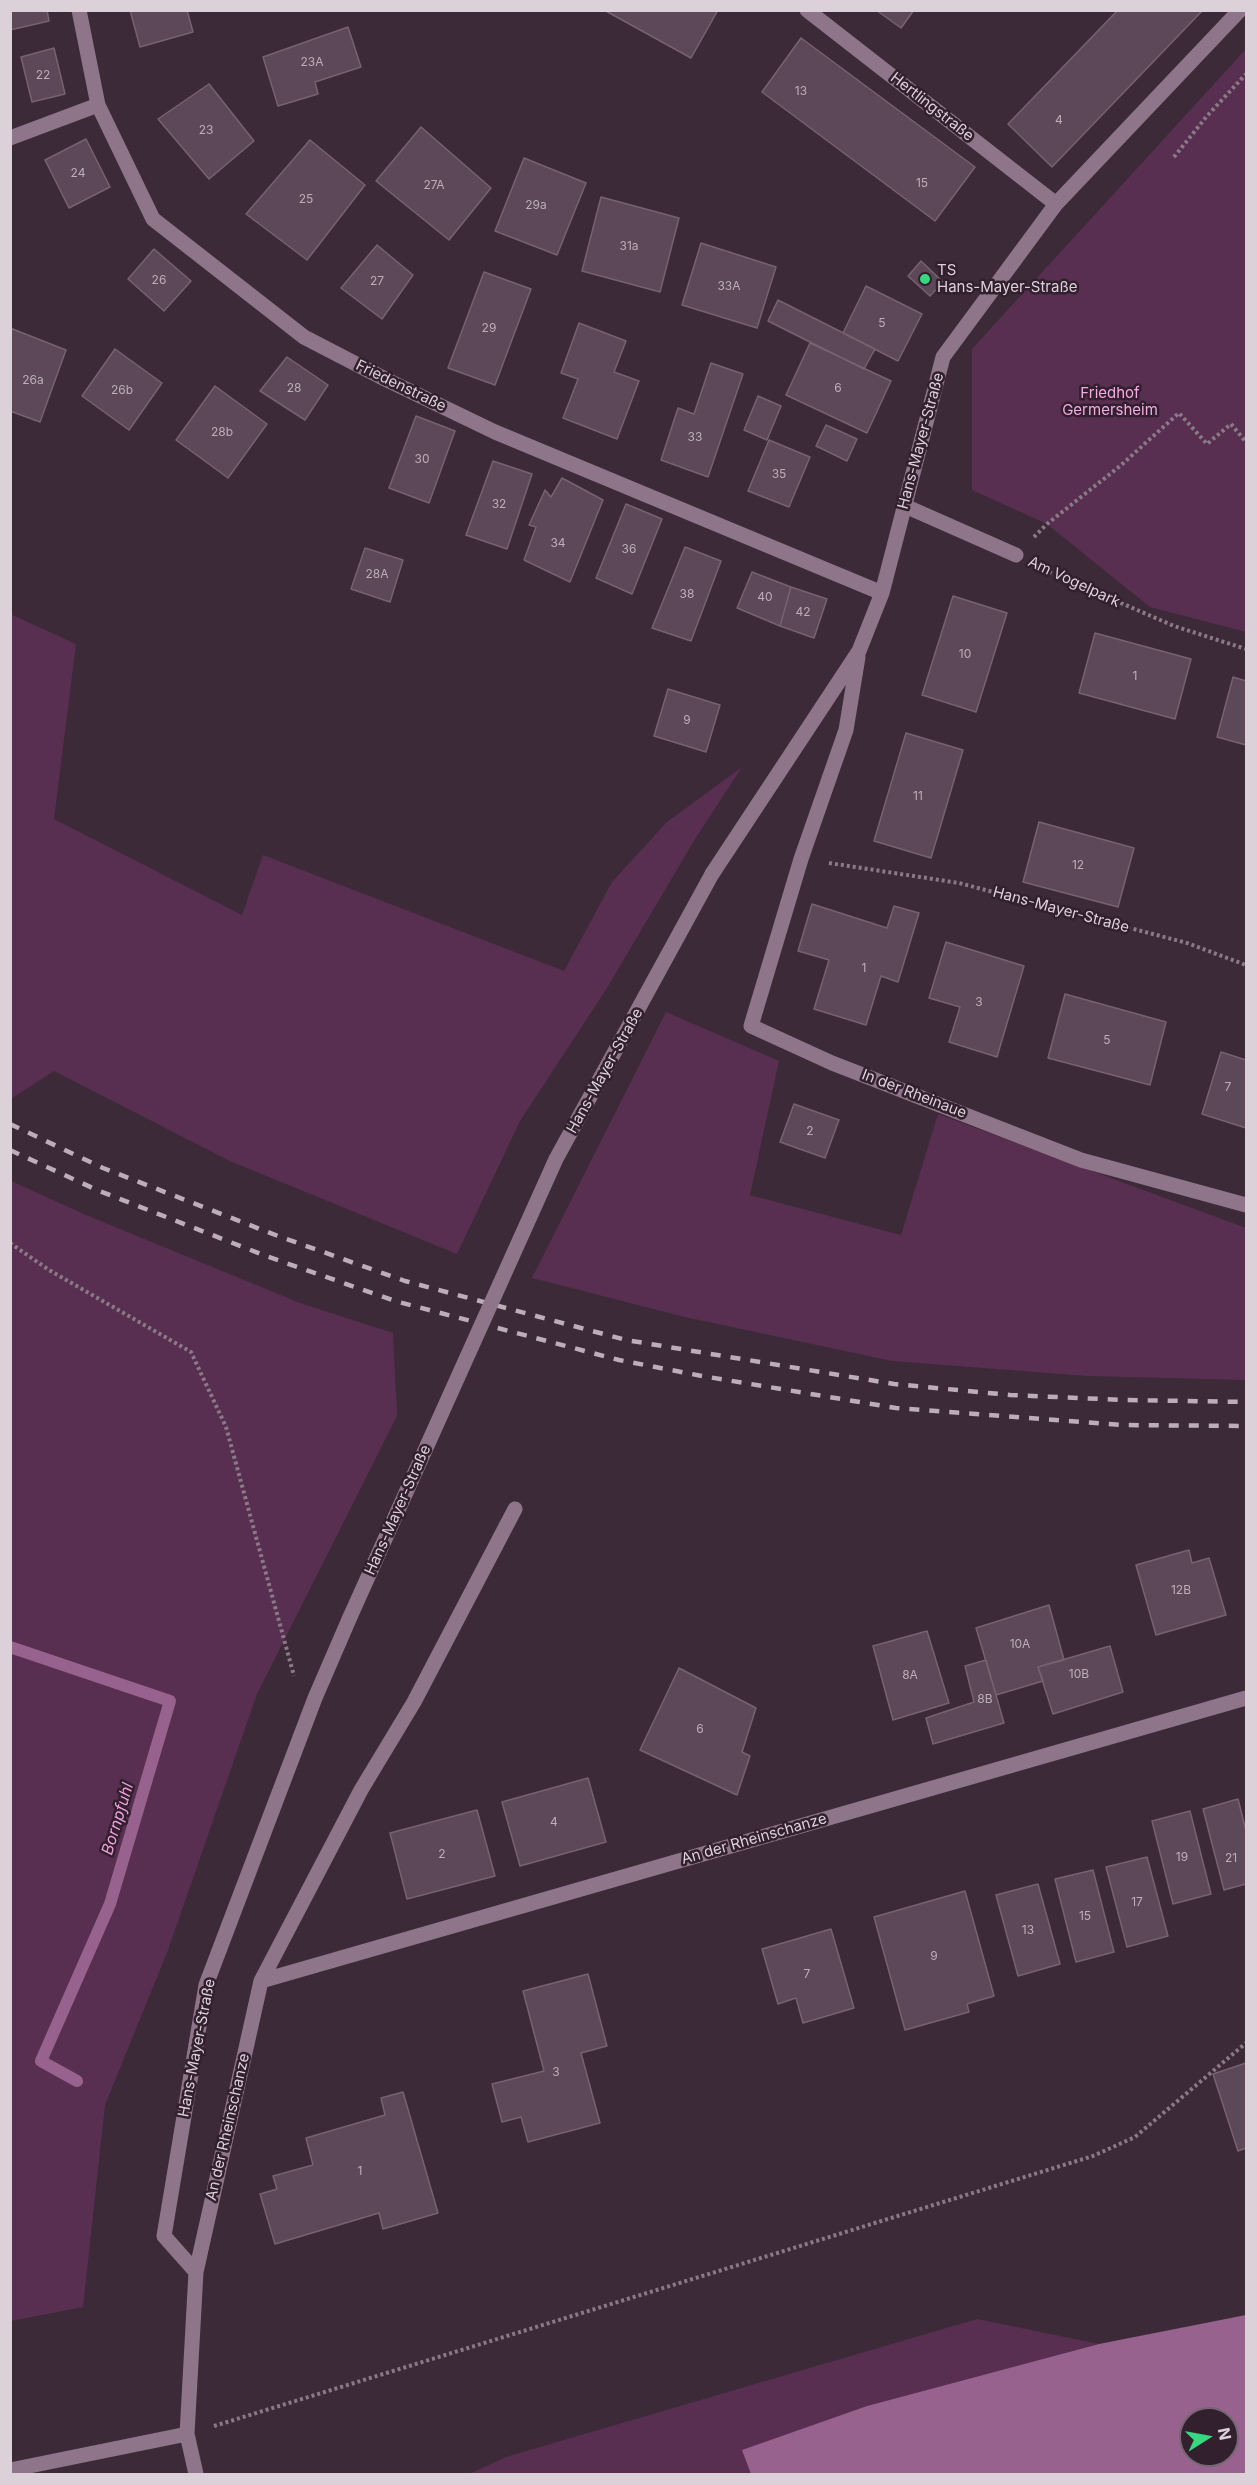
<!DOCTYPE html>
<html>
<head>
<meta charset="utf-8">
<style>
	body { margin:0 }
	#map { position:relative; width:1257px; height:2485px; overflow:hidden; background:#3c2a38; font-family:Inter,sans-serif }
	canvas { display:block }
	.frame { position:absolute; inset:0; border:12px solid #dcd0d9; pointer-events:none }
	.north { position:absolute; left:1179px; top:2407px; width:60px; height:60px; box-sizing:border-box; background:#32202e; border:2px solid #766672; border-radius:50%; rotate:79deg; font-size:16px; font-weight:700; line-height:24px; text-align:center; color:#dcd0d9 }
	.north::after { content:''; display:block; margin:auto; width:21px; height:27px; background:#36d880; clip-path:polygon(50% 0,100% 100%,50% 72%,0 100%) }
</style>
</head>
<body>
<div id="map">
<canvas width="1257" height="2485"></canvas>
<div class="frame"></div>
<div class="north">N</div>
</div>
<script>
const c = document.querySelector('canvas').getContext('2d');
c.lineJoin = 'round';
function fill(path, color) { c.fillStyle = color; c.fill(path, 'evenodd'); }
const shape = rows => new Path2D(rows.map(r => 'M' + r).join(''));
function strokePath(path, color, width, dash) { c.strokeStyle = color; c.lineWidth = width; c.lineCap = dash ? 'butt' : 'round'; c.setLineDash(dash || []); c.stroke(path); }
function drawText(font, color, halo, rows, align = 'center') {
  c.font = font + ' Inter,sans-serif'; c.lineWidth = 5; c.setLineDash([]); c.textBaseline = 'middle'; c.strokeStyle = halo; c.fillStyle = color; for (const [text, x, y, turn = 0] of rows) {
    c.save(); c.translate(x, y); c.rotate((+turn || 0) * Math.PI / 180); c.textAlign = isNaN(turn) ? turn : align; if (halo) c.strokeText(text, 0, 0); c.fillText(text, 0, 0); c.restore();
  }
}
fill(shape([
	[1246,49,1246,632,1150,607,1047,524,972,490,972,349],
	[10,614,76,644,54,819,242,915,263,855,564,971,612,882,667,822,742,767,695,839,607,988,520,1121,457,1254,230,1161,54,1071,11,1099],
	[666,1012,779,1061,750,1195,901,1235,938,1114,1246,1228,1246,1380,1088,1376,892,1361,685,1317,532,1278],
	[11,1181,86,1215,300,1303,393,1333,397,1416,257,1694,168,1950,105,2105,83,2307,11,2321],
	[977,2319,1099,2344,867,2406,743,2450,751,2474,469,2474,506,2457]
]), '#592f51');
fill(shape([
	[1246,2315,1246,2474,751,2474,742,2450,867,2406,1099,2344],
	[1191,2419,1227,2419,1227,2455,1191,2455]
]), '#98628e');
strokePath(shape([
	[10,1647,170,1701,110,1904,41,2061,77,2081]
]), '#98628e', 12);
const building = shape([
	[10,10,47,10,49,21,10,30,10,10],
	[130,10,187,10,193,32,140,47,130,10],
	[604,10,718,10,691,58,604,10],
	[876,10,914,10,901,28,876,10],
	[1118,10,1203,10,1052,167,1008,124,1118,10],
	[348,27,361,67,315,82,318,94,278,106,263,57,348,27],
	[801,38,975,167,935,221,762,92,801,38],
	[54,48,65,94,32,102,21,57,54,48],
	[209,84,254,141,209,179,158,119,209,84],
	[421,127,491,188,449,240,376,181,421,127],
	[86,139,110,187,69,208,45,160,86,139],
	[310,140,365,185,307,260,246,214,310,140],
	[524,158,586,183,557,255,495,231,524,158],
	[601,197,679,218,660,292,582,271,601,197],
	[701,243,776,267,757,328,682,305,701,243],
	[377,245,413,275,382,319,341,288,377,245],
	[154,249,191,281,164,311,128,279,154,249],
	[921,261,943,282,930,296,908,276,921,261],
	[484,272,531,289,495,385,448,368,484,272],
	[866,286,922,314,898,361,843,333,866,286],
	[778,300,875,349,864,369,768,321,778,300],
	[579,323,626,341,614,372,639,381,617,439,563,418,578,379,561,373,579,323],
	[10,328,66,350,40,422,10,411,10,328],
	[810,343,891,381,867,433,786,395,810,343],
	[115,349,162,383,129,430,82,396,115,349],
	[287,357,328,385,305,420,260,391,287,357],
	[711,363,743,374,708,477,661,460,678,408,694,414,711,363],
	[215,386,267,424,228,478,176,440,215,386],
	[758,396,781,406,767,440,744,430,758,396],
	[416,416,455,431,429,503,389,488,416,416],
	[826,425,857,439,847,461,816,446,826,425],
	[769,440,810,457,789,507,748,491,769,440],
	[493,461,532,474,507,549,466,535,493,461],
	[562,478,603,500,570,582,524,560,536,527,529,525,545,490,551,497,562,478],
	[626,504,662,519,632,594,596,578,626,504],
	[685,547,721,561,691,641,652,628,685,547],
	[365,548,403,560,390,602,351,589,365,548],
	[752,572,791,587,780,626,737,608,752,572],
	[791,587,827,599,814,638,780,626,791,587],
	[953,596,1007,613,976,712,922,695,953,596],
	[1095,633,1191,659,1175,719,1079,693,1095,633],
	[1233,677,1246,681,1246,745,1217,737,1233,677],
	[668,689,720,705,706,752,654,736,668,689],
	[906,733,963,750,931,858,874,841,906,733],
	[1039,822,1134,848,1118,907,1023,882,1039,822],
	[812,904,887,928,894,906,919,913,898,982,881,976,866,1025,814,1009,829,960,798,951,812,904],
	[946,942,1024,966,997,1057,949,1042,960,1007,929,998,946,942],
	[1065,994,1166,1022,1150,1085,1048,1058,1065,994],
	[1221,1052,1246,1060,1246,1128,1202,1114,1221,1052],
	[794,1104,839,1120,825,1158,780,1142,794,1104],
	[1189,1550,1192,1563,1209,1558,1226,1615,1156,1635,1136,1565,1189,1550],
	[1049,1605,1064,1660,1038,1667,1043,1681,996,1695,976,1628,1049,1605],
	[927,1631,949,1703,893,1720,873,1646,927,1631],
	[1110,1646,1123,1692,1053,1714,1038,1667,1110,1646],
	[986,1660,1004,1723,933,1744,926,1718,974,1702,965,1666,986,1660],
	[679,1668,756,1708,742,1752,750,1756,737,1795,640,1750,679,1668],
	[588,1778,606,1842,520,1866,502,1802,588,1778],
	[1238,1799,1246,1831,1246,1884,1224,1890,1203,1809,1238,1799],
	[477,1810,495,1876,407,1899,390,1833,477,1810],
	[1190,1811,1211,1894,1173,1904,1152,1821,1190,1811],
	[1147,1857,1168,1936,1127,1947,1106,1867,1147,1857],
	[1093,1870,1114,1952,1076,1962,1055,1879,1093,1870],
	[1038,1884,1060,1964,1018,1976,996,1895,1038,1884],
	[965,1891,994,1996,967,2004,969,2012,905,2030,874,1917,965,1891],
	[831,1929,854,2008,803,2023,796,1998,778,2004,762,1949,831,1929],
	[588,1974,607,2046,581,2053,600,2123,528,2142,521,2117,502,2122,492,2084,544,2071,523,1991,588,1974],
	[1246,2063,1246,2148,1238,2151,1213,2074,1246,2063],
	[403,2092,438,2213,383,2229,379,2213,275,2244,260,2194,277,2189,273,2176,313,2165,306,2138,385,2115,381,2098,403,2092]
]);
fill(building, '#5c4858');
strokePath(building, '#776272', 1.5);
strokePath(shape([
	[1174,157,1207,116,1246,74],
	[1034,537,1047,524,1120,466,1179,413,1207,444,1231,424,1246,442],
	[1038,567,1174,626,1246,649],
	[829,863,959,883,1187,943,1246,965],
	[10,1243,49,1270,191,1352,226,1427,294,1676],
	[214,2426,1093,2156,1135,2137,1246,2043]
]), '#897a86', 4, [3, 3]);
strokePath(shape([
	[79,10,98,105,153,219,304,337,385,379,495,432,882,593],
	[807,10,1056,204],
	[10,138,98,105],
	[905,506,1016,555],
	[858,657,846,730,801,859,751,1026,832,1063,1081,1160,1246,1205],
	[712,874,859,651,882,593,943,357,1056,204,1240,10],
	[261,1981,361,1790,414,1702,515,1509],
	[196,2272,261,1981,1246,1698],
	[10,2470,187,2434],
	[196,2474,187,2434,196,2272,164,2236,206,1985,315,1698,350,1617]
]), '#8e7589', 15);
strokePath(shape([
	[10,1124,103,1168,278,1236,405,1281,626,1340,894,1384,1010,1395,1125,1400,1246,1402],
	[10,1150,97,1190,266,1256,395,1301,619,1360,702,1376,896,1408,1121,1425,1246,1426]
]), '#bcaeb8', 4.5, [10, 10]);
strokePath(shape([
	[350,1617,556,1159,712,874]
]), '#8e7589', 15);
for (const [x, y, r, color] of [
	[925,279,6,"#36d880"]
]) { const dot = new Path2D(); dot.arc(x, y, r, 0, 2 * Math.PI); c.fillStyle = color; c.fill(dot); strokePath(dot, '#32202e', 2); }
drawText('12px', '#bcaeb9', null, [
	["23A",312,62],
	["22",43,75],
	["13",801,91],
	["4",1059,120],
	["23",206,130],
	["24",78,173],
	["15",922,183],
	["27A",434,185],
	["25",306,199],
	["29a",536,205],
	["31a",629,246],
	["26",159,280],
	["27",377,281],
	["33A",729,286],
	["5",882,323],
	["29",489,328],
	["26a",33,380],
	["28",294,388],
	["6",838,388],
	["26b",122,390],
	["28b",222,432],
	["33",695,437],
	["30",422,459],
	["35",779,474],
	["32",499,504],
	["34",558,543],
	["36",629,549],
	["28A",377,574],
	["38",687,594],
	["40",765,597],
	["42",803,612],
	["10",965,654],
	["1",1135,676],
	["9",687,720],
	["11",918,796],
	["12",1078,865],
	["1",864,968],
	["3",979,1002],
	["5",1107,1040],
	["7",1228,1087],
	["2",810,1131],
	["12B",1181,1590],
	["10A",1020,1644],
	["10B",1079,1674],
	["8A",910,1675],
	["8B",985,1699],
	["6",700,1729],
	["4",554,1822],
	["2",442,1854],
	["19",1182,1857],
	["21",1231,1858],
	["17",1137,1902],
	["15",1085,1916],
	["13",1028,1930],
	["9",934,1956],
	["7",807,1974],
	["3",556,2072],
	["1",360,2171]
]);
drawText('15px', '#dcd0d9', '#32202e', [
	["Hertlingstraße",932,107,38],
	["Friedenstraße",401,386,26],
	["Hans-Mayer-Straße",921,441,-75],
	["Am Vogelpark",1074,582,25],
	["Hans-Mayer-Straße",1061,910,15],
	["Hans-Mayer-Straße",605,1071,-61],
	["In der Rheinaue",914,1094,21],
	["Hans-Mayer-Straße",398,1510,-66],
	["An der Rheinschanze",754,1839,-16],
	["Hans-Mayer-Straße",197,2048,-79],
	["An der Rheinschanze",228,2127,-77]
]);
drawText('15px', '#dcd0d9', '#32202e', [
	["TS",937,270],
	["Hans-Mayer-Straße",937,287]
], 'left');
drawText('15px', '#f7a8e7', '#32202e', [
	["Friedhof",1110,393],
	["Germersheim",1110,410]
]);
drawText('italic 16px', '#ee9fde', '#32202e', [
	["Bornpfuhl",118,1819,-73]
]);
</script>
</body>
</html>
